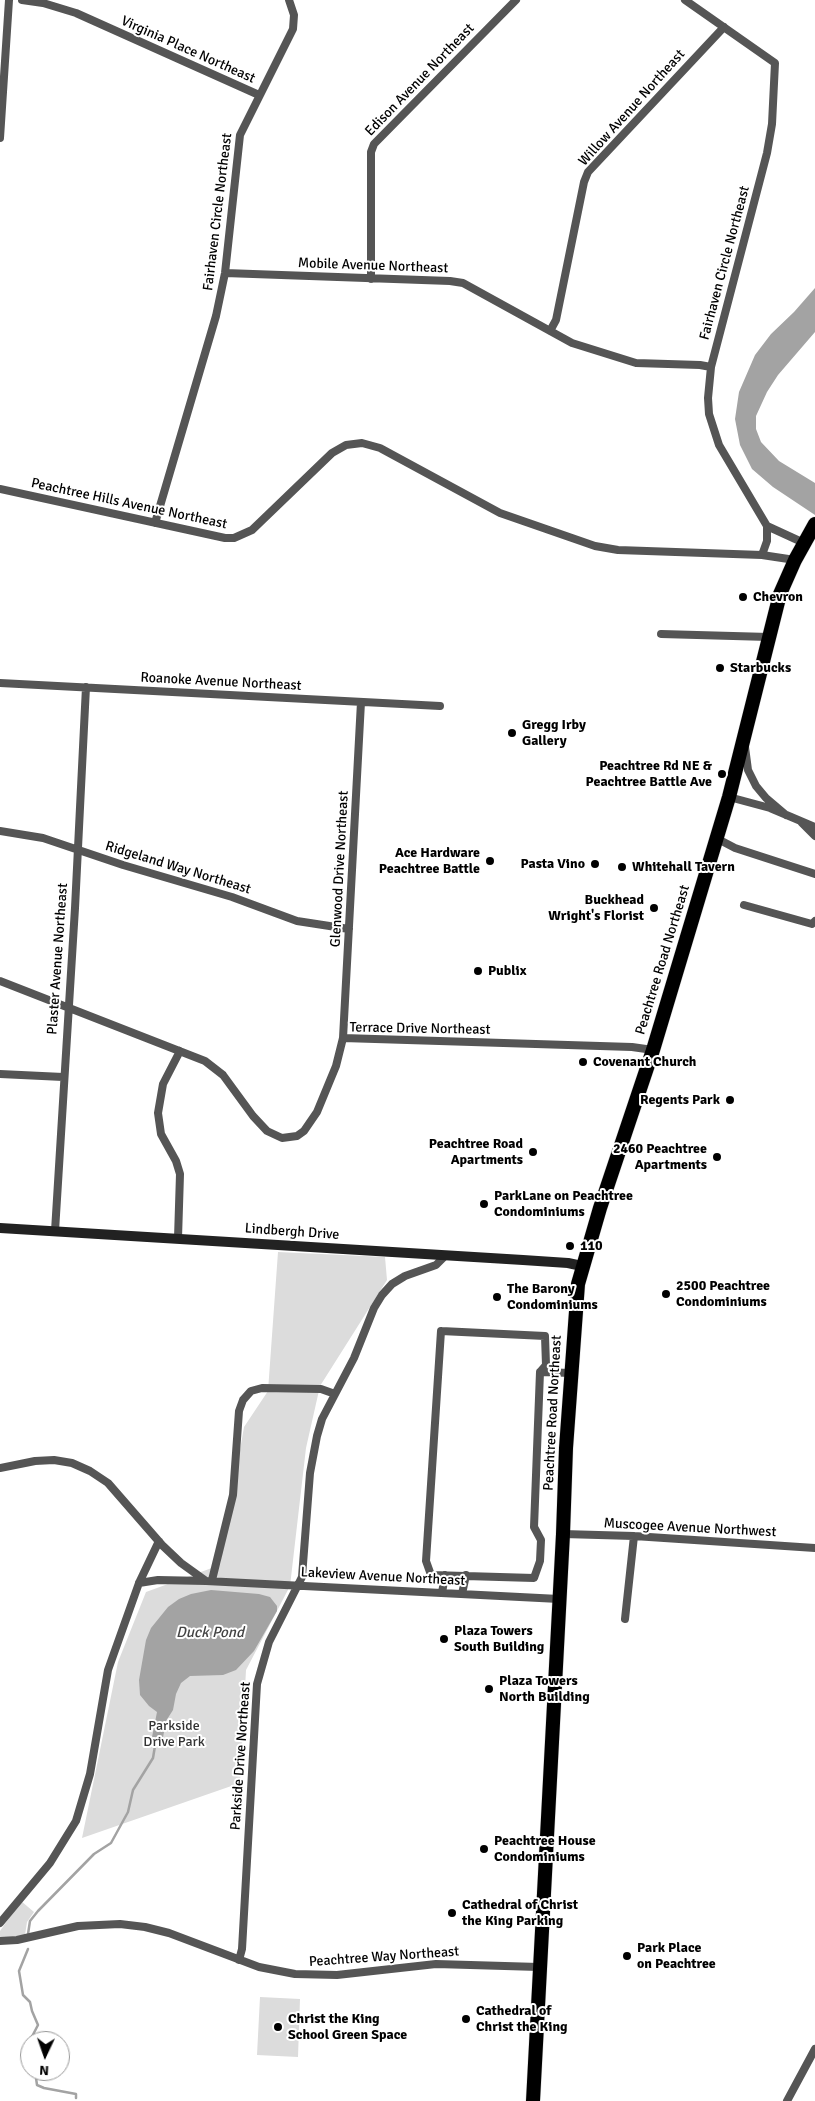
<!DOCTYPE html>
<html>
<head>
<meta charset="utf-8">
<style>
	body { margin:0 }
	#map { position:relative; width:815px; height:2101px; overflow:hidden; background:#fff; font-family:Signika,sans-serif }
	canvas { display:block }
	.north { position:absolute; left:20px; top:2031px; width:50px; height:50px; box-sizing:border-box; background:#fff; border:1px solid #999; border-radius:50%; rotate:183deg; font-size:14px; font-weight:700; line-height:20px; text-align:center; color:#000 }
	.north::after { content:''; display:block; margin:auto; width:18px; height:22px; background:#000; clip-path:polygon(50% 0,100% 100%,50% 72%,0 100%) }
</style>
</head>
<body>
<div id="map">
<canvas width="815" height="2101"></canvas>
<div class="north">N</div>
</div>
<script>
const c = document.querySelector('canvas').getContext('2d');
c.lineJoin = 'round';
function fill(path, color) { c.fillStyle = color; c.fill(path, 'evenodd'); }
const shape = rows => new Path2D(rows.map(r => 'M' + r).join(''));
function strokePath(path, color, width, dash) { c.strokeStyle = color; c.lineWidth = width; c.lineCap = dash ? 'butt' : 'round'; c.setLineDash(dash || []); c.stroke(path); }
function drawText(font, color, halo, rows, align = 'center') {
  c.font = font + ' Signika,sans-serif'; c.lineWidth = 4; c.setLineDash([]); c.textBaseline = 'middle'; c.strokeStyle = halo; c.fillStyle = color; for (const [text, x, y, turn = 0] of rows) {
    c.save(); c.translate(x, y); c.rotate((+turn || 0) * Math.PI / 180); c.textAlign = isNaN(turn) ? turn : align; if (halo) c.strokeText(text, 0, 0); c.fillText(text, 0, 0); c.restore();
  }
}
fill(shape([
	[278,1252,385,1257,387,1280,320,1386,306,1448,290,1586,246,1670,240,1783,82,1838,118,1662,146,1592,220,1565,244,1427,268,1391],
	[21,1901,34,1912,27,1922,25,1935,0,1938,0,1931],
	[260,1997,300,1999,298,2057,257,2055]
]), '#dcdcdc');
fill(shape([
	[815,288,815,332,778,375,767,392,756,416,756,429,761,442,779,461,815,483,815,515,773,487,752,469,740,445,735,419,739,392,755,355,771,334,794,312],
	[211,1590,259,1594,270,1597,277,1606,277,1611,254,1651,236,1670,223,1675,190,1676,181,1683,176,1694,173,1710,166,1721,162,1743,155,1746,152,1743,152,1737,157,1712,149,1706,140,1695,139,1680,146,1640,151,1628,168,1607,179,1599,191,1594]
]), '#a3a3a3');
strokePath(shape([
	[28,1934,30,1921,38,1911,94,1854,111,1843,128,1812,133,1790,153,1758,155,1746],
	[28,1949,19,1971,23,1995,30,2002,32,2011,38,2025,24,2052,30,2062],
	[35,2071,37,2085,44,2088,76,2094,76,2098]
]), '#a3a3a3', 2.5);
const trunk = shape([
	[533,2101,563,1534,566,1448,578,1284,600,1208,653,1050,729,797,780,594,795,560,815,524]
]);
strokePath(trunk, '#dbdbdb', 15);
strokePath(shape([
	[22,0,43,3,76,13,259,95],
	[685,0,775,63,772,124,767,153,711,367,708,398,709,414,719,445,767,526,804,543],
	[0,138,9,0],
	[225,273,450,281,463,283,572,343,636,363,700,365,711,367],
	[371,279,371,152,374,144,516,0],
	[550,331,556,320,584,182,588,172,724,27],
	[0,489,225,538,234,538,252,530,332,453,346,445,362,443,380,448,500,513,595,546,618,550,762,555,795,560],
	[155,523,216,316,225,273,240,135,293,29,294,15,289,0],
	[762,555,767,541,767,526],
	[661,634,769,637],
	[0,683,440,706],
	[745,747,748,770,756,786,766,798,786,815],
	[729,797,770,808,815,827],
	[802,823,815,836],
	[0,831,43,838,123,865,232,897,297,921,349,929],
	[716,838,735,848,815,874],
	[744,905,812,924,815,921],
	[0,981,205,1061,223,1075,253,1116,267,1131,282,1138,297,1136,304,1131,317,1112,336,1066,343,1038,361,702],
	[343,1038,632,1047,653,1050],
	[0,1074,63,1077],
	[55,1231,75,908,86,687],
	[178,1238,180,1174,176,1161,161,1134,158,1113,163,1084,180,1051],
	[441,1331,545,1336,546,1365,540,1372,534,1527,541,1540,540,1561,534,1578,431,1575,426,1561,441,1331],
	[540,1372,571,1373],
	[0,1468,35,1461,54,1460,72,1463,90,1471,108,1483,162,1545,181,1563,206,1581,559,1599],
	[563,1534,634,1536,815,1548],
	[212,1580,233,1495,239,1411,243,1400,251,1391,262,1388,321,1389,335,1394],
	[139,1583,158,1580,206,1581],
	[442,1593,445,1575],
	[462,1594,466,1575],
	[625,1619,634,1536],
	[0,1923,50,1863,76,1821,90,1774,108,1670,139,1583,159,1541],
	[0,1941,17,1940,78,1926,120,1924,145,1927,169,1933,259,1967,295,1974,337,1975,436,1964,539,1967],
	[239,1960,242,1949,257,1684,269,1642,302,1577,310,1473,317,1436,322,1419,354,1358,374,1308,382,1295,392,1284,405,1276,436,1265,445,1256],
	[787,2101,815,2049]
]), '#555', 8);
strokePath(shape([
	[0,1228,523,1260,568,1263,582,1266]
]), '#222', 10);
strokePath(trunk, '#000', 14);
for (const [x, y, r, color] of [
	[743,597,5,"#000"],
	[720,668,5,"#000"],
	[512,733,5,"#000"],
	[722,774,5,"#000"],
	[490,861,5,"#000"],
	[595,864,5,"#000"],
	[622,867,5,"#000"],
	[654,908,5,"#000"],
	[478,971,5,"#000"],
	[583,1062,5,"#000"],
	[730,1100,5,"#000"],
	[533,1152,5,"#000"],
	[717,1157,5,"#000"],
	[484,1204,5,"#000"],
	[570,1246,5,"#000"],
	[666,1294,5,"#000"],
	[497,1297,5,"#000"],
	[444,1639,5,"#000"],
	[489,1689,5,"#000"],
	[484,1849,5,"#000"],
	[452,1913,5,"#000"],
	[627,1956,5,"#000"],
	[466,2019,5,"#000"],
	[278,2027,5,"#000"]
]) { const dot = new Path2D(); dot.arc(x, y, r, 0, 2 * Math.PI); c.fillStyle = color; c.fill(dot); strokePath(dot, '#fff', 2); }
drawText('14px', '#000', '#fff', [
	["Virginia Place Northeast",188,50,24],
	["Edison Avenue Northeast",420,80,-46],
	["Willow Avenue Northeast",632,108,-48],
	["Fairhaven Circle Northeast",218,212,-83],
	["Fairhaven Circle Northeast",725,263,-75],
	["Mobile Avenue Northeast",373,266,2],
	["Peachtree Hills Avenue Northeast",129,504,12],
	["Roanoke Avenue Northeast",221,682,3],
	["Ridgeland Way Northeast",178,868,17],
	["Glenwood Drive Northeast",340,869,-87],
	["Plaster Avenue Northeast",58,959,-86],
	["Peachtree Road Northeast",663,960,-73],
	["Terrace Drive Northeast",420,1029,1],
	["Lindbergh Drive",292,1232,4],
	["Peachtree Road Northeast",553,1413,-87],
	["Muscogee Avenue Northwest",690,1528,3],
	["Lakeview Avenue Northeast",383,1577,3],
	["Parkside Drive Northeast",241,1756,-86],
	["Peachtree Way Northeast",384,1957,-4]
]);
drawText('bold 14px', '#000', '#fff', [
	["Chevron",753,597],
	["Starbucks",730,668],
	["Gregg Irby",522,725],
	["Gallery",522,741],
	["Peachtree Rd NE &",712,766,"right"],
	["Peachtree Battle Ave",712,782,"right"],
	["Ace Hardware",480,853,"right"],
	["Peachtree Battle",480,869,"right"],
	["Pasta Vino",585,864,"right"],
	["Whitehall Tavern",632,867],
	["Buckhead",644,900,"right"],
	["Wright's Florist",644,916,"right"],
	["Publix",488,971],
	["Covenant Church",593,1062],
	["Regents Park",720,1100,"right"],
	["Peachtree Road",523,1144,"right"],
	["Apartments",523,1160,"right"],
	["2460 Peachtree",707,1149,"right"],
	["Apartments",707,1165,"right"],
	["ParkLane on Peachtree",494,1196],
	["Condominiums",494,1212],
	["110",580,1246],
	["2500 Peachtree",676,1286],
	["Condominiums",676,1302],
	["The Barony",507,1289],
	["Condominiums",507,1305],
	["Plaza Towers",454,1631],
	["South Building",454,1647],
	["Plaza Towers",499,1681],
	["North Building",499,1697],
	["Peachtree House",494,1841],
	["Condominiums",494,1857],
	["Cathedral of Christ",462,1905],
	["the King Parking",462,1921],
	["Park Place",637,1948],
	["on Peachtree",637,1964],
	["Cathedral of",476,2011],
	["Christ the King",476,2027],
	["Christ the King",288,2019],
	["School Green Space",288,2035]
], 'left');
drawText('14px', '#333', '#fff', [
	["Parkside",174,1726],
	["Drive Park",174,1742]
]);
drawText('italic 15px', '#444', '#fff', [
	["Duck Pond",210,1633]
]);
</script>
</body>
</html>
